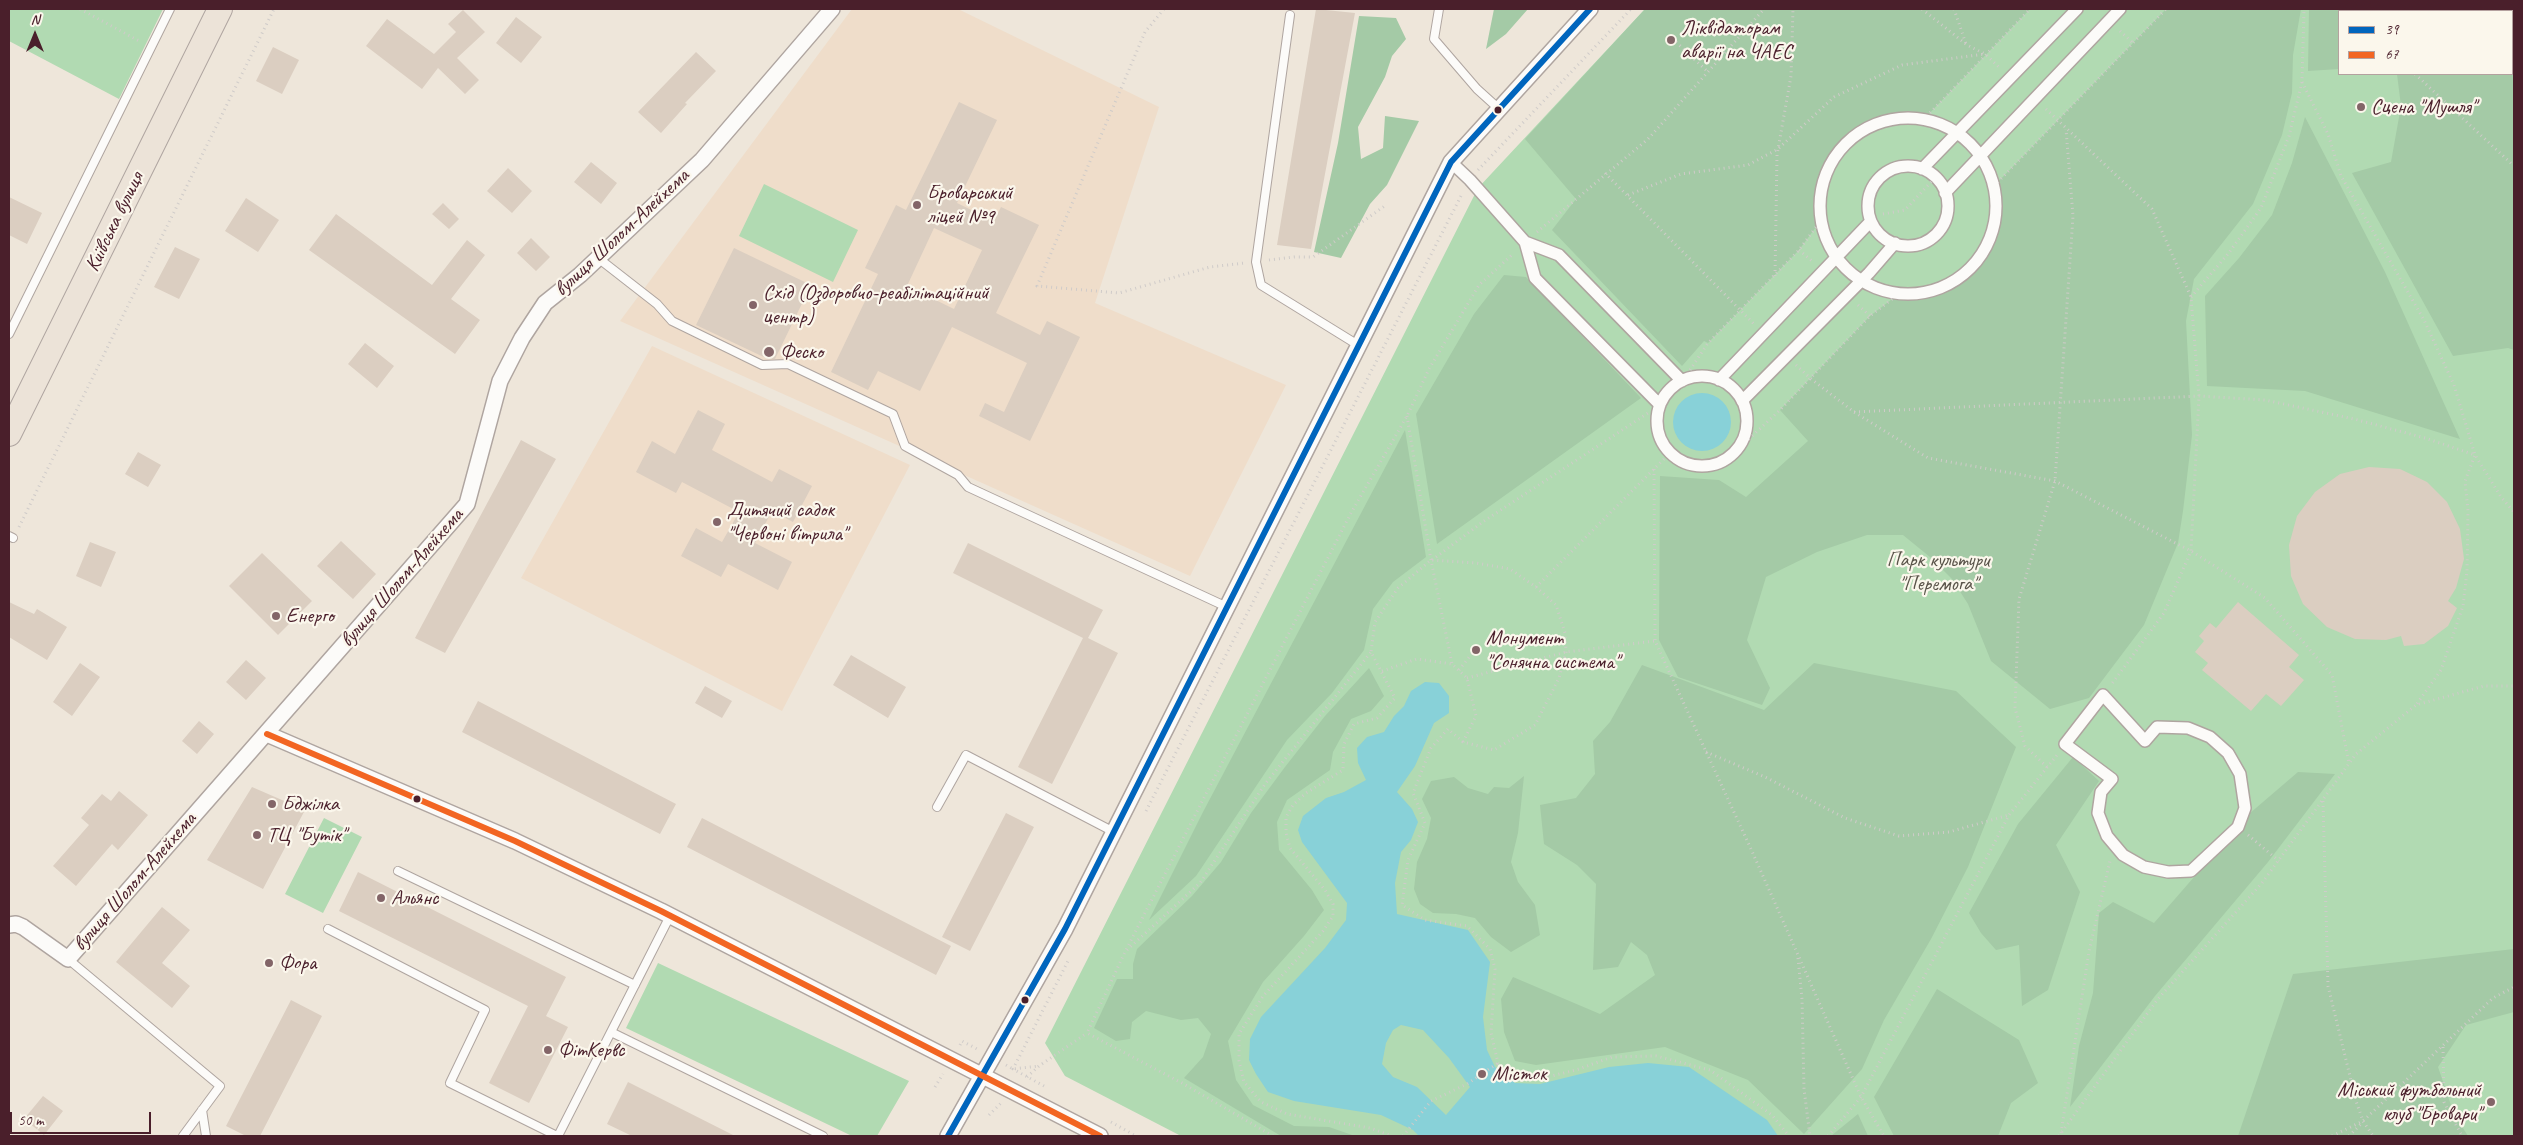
<!DOCTYPE html>
<meta charset="utf-8">
<style>
body{margin:0}
#map{position:relative;width:2523px;height:1145px;overflow:hidden;background:#eee6da;font-family:Caveat,sans-serif}
canvas{display:block}
.frame{position:absolute;inset:0;border:10px solid #4a1f2b;pointer-events:none}
.legend{position:absolute;left:2338px;top:10px;width:175px;height:65px;box-sizing:border-box;background:#fbf7ec;border:1px solid #b4a19f;margin:0;padding:6px 9px;list-style:none;font-size:15px;color:#4a1f2b}
.legend li{display:flex;align-items:center;gap:10px;height:25px}
.legend b{width:25px;border:1px solid #b4a19f}
.north{position:absolute;left:10px;top:10px;width:50px;height:50px;-webkit-text-stroke:4px #fbf7ec;paint-order:stroke;rotate:0deg;font-size:14px;font-weight:700;line-height:20px;text-align:center;color:#4a1f2b}
.north::after{content:'';display:block;margin:auto;width:18px;height:22px;background:#4a1f2b;clip-path:polygon(50% 0,100% 100%,50% 72%,0 100%)}
.scale{position:absolute;left:10px;top:1112px;width:141px;height:22px;box-sizing:border-box;border:2px solid #4a1f2b;border-top:0;padding-left:6px;font-size:15px;line-height:18px;white-space:nowrap;color:#4a1f2b;-webkit-text-stroke:4px #fbf7ec;paint-order:stroke}
</style>
<div id="map">
<canvas width="2523" height="1145"></canvas>
<div class="frame"></div>
<ul class="legend">
<li><b style="height:6px;background:#0065bd"></b>39</li>
<li><b style="height:6px;background:#f26522"></b>67</li>
</ul>
<div class="north">N</div>
<div class="scale">50 m</div>
</div>
<script>
const ctx = document.querySelector('canvas').getContext('2d');
ctx.lineJoin = 'round';
function paint(path, color) { ctx.fillStyle = color; ctx.fill(path, 'evenodd'); }
const poly = rows => new Path2D(rows.map(r => 'M' + r).join(''));
function stroke(path, color, width, dash) { ctx.strokeStyle = color; ctx.lineWidth = width; ctx.lineCap = dash ? 'butt' : 'round'; ctx.setLineDash(dash || []); ctx.stroke(path); }
function write(font, color, halo, rows, align = 'center') {
  ctx.font = font + ' Caveat,sans-serif'; ctx.lineWidth = 4.5; ctx.setLineDash([]); ctx.textBaseline = 'middle'; ctx.strokeStyle = halo; ctx.fillStyle = color; for (const [text, x, y, turn = 0] of rows) {
    ctx.save(); ctx.translate(x, y); ctx.rotate((+turn || 0) * Math.PI / 180); ctx.textAlign = isNaN(turn) ? turn : align; if (halo) ctx.strokeText(text, 0, 0); ctx.fillText(text, 0, 0); ctx.restore();
  }
}
const built = poly([
 [852,9,958,9,1159,107,1095,303,1286,385,1190,576,620,321],
 [652,346,910,465,782,711,521,578]
]);
const green = poly([
 [9,9,163,9,119,99,9,41],
 [1645,9,2514,9,2514,1136,1181,1136,1065,1076,1045,1043,1478,188],
 [2339,11,2512,11,2512,74,2339,74],
 [764,184,858,230,833,282,739,236],
 [324,818,362,837,323,913,285,894],
 [658,963,909,1081,877,1136,852,1136,626,1028]
]);
const forest = poly([
 [1494,9,1528,9,1506,34,1486,49],
 [1645,9,2030,9,1923,120,1907,118,1879,123,1854,137,1843,147,1828,171,1823,185,1822,219,1799,250,1708,343,1704,341,1682,366,1552,230,1576,199,1525,139],
 [2166,9,2301,9,2293,55,2292,93,2282,135,2253,204,2194,279,2186,321,2192,435,2183,511,2178,543,2144,625,2089,698,2050,709,1991,661,1968,604,1952,579,1930,557,1903,535,1867,535,1817,552,1766,577,1747,640,1770,688,1762,705,1678,677,1659,640,1660,476,1719,480,1746,497,1808,441,1780,410,1870,316,1900,293,1915,293,1945,286,1970,269,1988,244,1993,229,1996,214,1994,186],
 [2309,9,2514,9,2514,350,2508,348,2453,356,2352,173,2391,162,2401,106,2397,74,2512,74,2512,11,2339,11,2339,69,2308,71],
 [1359,16,1396,18,1406,39,1392,56,1385,77,1358,127,1361,159,1383,148,1385,116,1419,121,1387,185,1370,204,1341,258,1314,252,1338,143],
 [2305,117,2385,272,2460,439,2305,391,2207,386,2205,296,2239,258,2272,215,2292,163],
 [1504,275,1526,277,1641,398,1437,544,1416,414,1474,314],
 [1405,430,1426,557,1393,582,1373,609,1364,650,1332,693,1287,740,1196,876,1149,920,1203,812],
 [1814,663,1956,691,2016,747,1968,867,1931,939,1884,1020,1862,1069,1804,1134,1748,1080,1665,1047,1536,1065,1515,1061,1504,1032,1501,999,1513,977,1600,1014,1655,975,1647,955,1631,942,1618,967,1593,970,1596,884,1577,865,1544,844,1540,805,1576,798,1595,774,1593,741,1610,722,1642,665,1764,710],
 [1369,668,1384,696,1371,711,1351,719,1333,752,1330,770,1287,800,1277,822,1279,850,1312,890,1324,910,1304,936,1263,982,1228,1041,1236,1080,1253,1105,1294,1126,1329,1127,1355,1136,1281,1136,1184,1078,1203,1057,1211,1034,1198,1018,1181,1020,1146,1011,1132,1022,1130,1039,1116,1041,1094,1028,1117,979,1133,979,1133,964,1137,949,1192,896,1221,862,1251,813,1285,767,1325,716],
 [2073,757,2099,781,2056,845,2080,892,2048,990,2022,1006,2019,945,1996,950,1981,933,1969,913,2018,824],
 [2298,772,2335,774,2268,862,2155,996,2070,1107,2079,1046,2093,993,2099,913,2113,902,2154,923,2249,814],
 [1524,776,1518,833,1511,862,1518,882,1535,905,1540,935,1511,952,1491,937,1475,918,1456,914,1433,913,1420,904,1414,889,1417,862,1427,839,1431,818,1422,799,1431,781,1454,777,1468,788,1488,794,1494,787,1509,788],
 [2514,949,2514,1012,2466,1025,2438,1067,2454,1114,2468,1136,2238,1136,2293,974],
 [1937,989,2019,1040,2038,1083,2011,1103,1998,1136,1894,1136,1874,1097],
 [1858,1114,1868,1136,1831,1136]
]);
const water = poly([
 '1673 422a29 29 0 1 1 58 0a29 29 0 1 1-58 0Z',
 [1425,682,1439,683,1449,696,1449,713,1434,723,1415,766,1397,792,1412,809,1418,822,1411,840,1401,852,1395,883,1397,914,1468,930,1490,962,1483,1017,1487,1050,1495,1067,1515,1083,1540,1084,1609,1067,1648,1063,1689,1067,1767,1120,1778,1136,1419,1136,1413,1130,1381,1115,1294,1101,1268,1092,1256,1074,1249,1060,1250,1039,1261,1017,1325,948,1346,920,1347,903,1302,842,1298,830,1303,816,1326,798,1344,792,1366,780,1358,763,1357,748,1367,737,1384,732,1394,716,1404,706,1411,691],
 [1401,1025,1423,1030,1449,1058,1470,1087,1446,1115,1417,1087,1393,1077,1382,1064,1386,1043,1393,1030]
]);
const building = poly([
 [1316,9,1355,13,1311,249,1277,245],
 [463,10,485,32,457,58,479,80,465,94,438,68,422,89,366,46,387,19,434,54,456,32,448,24],
 [516,17,542,37,521,63,496,43],
 [273,47,299,60,282,94,256,81],
 [696,52,716,71,685,103,687,104,661,133,638,112],
 [959,102,997,120,957,203,994,221,1001,207,1039,225,996,313,1040,335,1047,321,1080,337,1030,441,979,416,985,403,1004,412,1027,363,952,327,920,391,878,371,868,390,831,372,878,274,865,268,896,205,906,210],
 [934,228,982,250,954,309,907,286],
 [591,162,617,183,601,204,574,182],
 [508,168,532,191,512,213,487,191],
 [9,197,42,213,27,244,9,235],
 [246,198,279,220,258,252,225,231],
 [443,203,459,219,449,229,432,214],
 [336,214,432,285,467,240,485,255,451,299,480,320,455,354,309,250],
 [531,238,550,257,536,271,517,253],
 [175,247,200,259,179,299,154,287],
 [734,248,811,285,775,359,768,359,696,325],
 [365,343,394,366,377,388,348,364],
 [698,410,725,424,712,450,772,482,779,469,812,486,793,522,772,511,755,543,792,562,778,590,728,564,721,577,681,556,696,528,722,542,739,512,682,482,676,493,636,472,652,441,675,454],
 [521,440,556,459,445,653,415,638],
 [138,452,161,465,148,487,125,474],
 [2369,467,2400,469,2427,482,2447,502,2460,529,2464,559,2456,588,2448,601,2457,608,2448,626,2424,644,2404,646,2401,636,2386,640,2355,639,2327,627,2303,604,2291,576,2289,545,2297,516,2315,492,2340,474],
 [341,541,376,574,353,599,317,566],
 [90,542,116,552,101,587,76,576],
 [968,543,1103,610,1088,638,1118,653,1052,784,1018,767,1083,638,953,573],
 [262,553,312,601,278,635,229,586],
 [9,602,34,614,37,609,67,627,47,660,9,637],
 [2238,602,2299,655,2289,667,2304,680,2281,706,2266,694,2251,711,2202,670,2208,663,2195,652,2204,641,2199,636,2210,623,2216,628],
 [851,655,906,687,888,718,833,685],
 [246,660,266,678,246,700,226,682],
 [80,663,100,677,72,716,53,702],
 [705,686,732,701,722,718,695,703],
 [478,701,676,804,660,834,462,732],
 [199,721,214,734,197,754,182,741],
 [252,787,305,810,263,889,207,860],
 [119,791,148,815,118,850,112,844,76,886,53,866,89,825,81,818,102,794,111,801],
 [1006,813,1034,827,970,951,942,937],
 [702,818,951,946,936,975,687,847],
 [358,872,566,977,546,1016,568,1027,529,1103,489,1083,528,1006,339,911],
 [162,907,190,930,162,963,190,986,172,1008,116,962],
 [291,1000,322,1016,260,1136,246,1136,226,1126],
 [628,1082,735,1136,632,1136,607,1124],
 [43,1096,63,1111,44,1135,24,1119]
]);
const path = poly([
 [80,9,141,42],
 [1164,9,1145,32,1037,286,1119,293,1210,267,1245,263],
 [1922,9,1967,45,1985,54,2000,68],
 [1954,9,1966,44],
 [2345,9,2348,11],
 [2120,31,2133,43],
 [1676,42,1708,72],
 [2415,74,2514,166],
 [2302,82,2328,134,2341,176,2424,320,2454,385,2475,455,2501,497,2514,512],
 [2046,109,2152,209,2191,297,2199,396,2191,551,2164,613,2111,685],
 [1923,120,2030,9],
 [1478,170,1631,9],
 [1605,173,1754,324],
 [1994,186,2166,9],
 [1628,195,1681,174,1748,165,1778,149,1834,97,1902,65,1985,54],
 [1883,214,1905,210,1932,181],
 [1537,232,1648,139,1764,9],
 [1799,250,1812,261],
 [1269,260,1294,257,1313,257,1386,205],
 [1775,276,1777,155,1791,76,1793,9],
 [2191,297,2228,254,2261,208,2289,136,2302,82,2304,9],
 [1858,305,1870,316],
 [1796,365,1810,378,1854,412,1928,458,2055,481,2191,551,2265,598,2332,675,2349,764],
 [1690,370,1708,343,1799,250,1822,219],
 [1854,412,2199,396,2265,400,2354,419,2425,438,2475,455,2465,481,2468,511,2467,571,2463,606,2441,670,2416,705],
 [1407,416,1431,560,1452,664],
 [1734,453,1780,410,1870,316,1900,293],
 [1654,469,1655,641,1751,849,1861,1097,1884,1136],
 [19,527,274,9],
 [1432,560,1484,521,1648,413],
 [1536,587,1670,453],
 [1459,670,1474,651],
 [1382,671,1417,659,1452,664,1467,678,1476,716,1463,742,1494,750,1535,725,1559,678,1566,652,1565,633,1556,605,1536,587,1510,569,1476,563,1431,560,1398,588,1375,622,1371,652,1395,698,1377,718,1354,724,1344,744,1343,770,1306,793,1293,805,1286,817,1286,833,1290,848,1325,890,1333,904,1333,916,1323,931,1263,996,1239,1034,1239,1061,1244,1082,1261,1102,1287,1114,1370,1128,1392,1136],
 [1467,678,1566,652,1655,641],
 [1463,742,1448,729,1431,748,1413,793,1425,823,1408,860,1402,905,1425,920,1467,926,1490,949,1495,969,1491,1033,1498,1063,1515,1075,1543,1078,1576,1070,1612,1057,1656,1056,1710,1070,1772,1115,1789,1136],
 [1706,752,1765,777,1845,818,1899,836,1949,832,2009,815],
 [2047,767,2025,746,2015,708,2019,599,2055,481,2073,216,2066,129],
 [2323,801,2328,986,2356,1101,2363,1121,2373,1136],
 [1146,811,1462,194],
 [2248,835,2279,861],
 [1127,950,1200,883,1265,784,1371,652],
 [1798,958,1802,999,1804,1089,1810,1136],
 [960,1045,962,1041,979,1050],
 [2443,1047,2444,1102,2462,1136],
 [1006,1065,1013,1069,1039,1066],
 [1027,1077,1039,1066,1087,1033],
 [1044,1086,1013,1069,1068,961],
 [935,1087,943,1074],
 [989,1115,1002,1102],
 [1111,1122,1136,1136],
 [2061,1133,2089,951,2110,861],
 [1273,1136,1182,1083,1087,1033,1125,952,1210,786,1351,513,1407,416,1429,369,1479,285,1514,253],
 [1403,1136,1431,1101,1467,1084,1498,1063],
 [1828,1136,1861,1097,2009,815,2057,755],
 [2059,1136,2157,1000,2262,883,2356,754,2416,705,2484,686,2514,686],
 [2332,1136,2363,1121,2493,998,2514,987],
 [2349,1136,2361,1124]
]);
const service = poly([
 [1439,9,1434,39,1477,89,1498,108],
 [1290,15,1256,262,1261,285,1358,345],
 [598,258,657,304,672,321,762,365,788,364,893,414,905,446,958,475,968,487,1227,607],
 [9,334,170,9],
 [9,536,13,538],
 [937,807,966,755,1114,832],
 [398,871,635,985],
 [328,929,485,1010,450,1083,557,1136],
 [68,959,220,1086,183,1136],
 [611,1032,823,1136],
 [202,1110,206,1136],
 [558,1136,670,916]
]);
const pedestrian = poly([
 '1820 206a88 88 0 1 1 176 0a88 88 0 1 1-176 0Z',
 [1451,162,1470,180,1525,242,1535,278,1660,405],
 '1868 206a40 40 0 1 1 80 0a40 40 0 1 1-80 0Z',
 [1922,169,2077,9],
 [1945,193,2120,9],
 [1525,242,1559,255,1682,381],
 '1657 421a45 45 0 1 1 90 0a45 45 0 1 1-90 0Z',
 [1719,380,1871,221],
 [1742,401,1869,273,1895,243],
 [2103,695,2145,741,2157,727,2188,728,2210,737,2228,753,2240,774,2245,808,2238,827,2191,871,2168,872,2144,867,2123,855,2107,836,2098,813,2101,792,2112,779,2065,744,2103,695]
]);
const minor = poly([
 [267,734,515,841,661,911,1100,1136],
 [9,925,16,924,23,927,68,959,467,504,500,381,522,338,545,303,580,275,702,160,832,9],
 [948,1136,1065,929,1451,162,1590,9]
]);
const primary = poly([
 [9,434,220,9]
]);
const bus1 = poly([
 [948,1136,1065,929,1451,162,1590,9]
]);
const bus2 = poly([
 [267,734,515,841,661,911,1100,1136]
]);
const markers = [
 [1671,40,5,"#836568"],
 [2361,107,5,"#836568"],
 [1498,110,4.5,"#4a1f2b"],
 [917,205,5,"#836568"],
 [753,305,5,"#836568"],
 [769,352,6,"#836568"],
 [717,522,5,"#836568"],
 [276,616,5,"#836568"],
 [1476,650,5,"#836568"],
 [417,799,4.5,"#4a1f2b"],
 [272,804,5,"#836568"],
 [257,835,5,"#836568"],
 [381,898,5,"#836568"],
 [269,963,5,"#836568"],
 [1025,1000,4.5,"#4a1f2b"],
 [548,1050,5,"#836568"],
 [1482,1074,5,"#836568"],
 [2491,1102,5,"#836568"]
];
const poiNames = [
 ["Ліквідаторам",1681,28],
 ["аварії на ЧАЕС",1681,52],
 ["Сцена \"Мушля\"",2371,107],
 ["Броварський",927,193],
 ["ліцей №9",927,217],
 ["Схід (Оздоровчо-реабілітаційний",763,293],
 ["центр)",763,317],
 ["Феско",780,352],
 ["Дитячий садок",727,510],
 ["\"Червоні вітрила\"",727,534],
 ["Енерго",286,616],
 ["Монумент",1486,638],
 ["\"Сонячна система\"",1486,662],
 ["Бджілка",282,804],
 ["ТЦ \"Бутік\"",267,835],
 ["Альянс",391,898],
 ["Фора",279,963],
 ["ФітКервс",558,1050],
 ["Місток",1492,1074],
 ["Міський футбольний",2481,1090,"right"],
 ["клуб \"Бровари\"",2481,1114,"right"]
];
const streetNames = [
 ["Київська вулиця",115,222,-64],
 ["вулиця Шолом-Алейхема",622,233,-43],
 ["вулиця Шолом-Алейхема",402,578,-49],
 ["вулиця Шолом-Алейхема",135,882,-49]
];
const parkNames = [
 ["Парк культури",1938,560],
 ["\"Перемога\"",1938,584]
];
paint(built, '#efddca');
paint(green, '#b1dab2');
paint(forest, '#a4caa6');
paint(water, '#88d1d8');
paint(building, '#dbcec1');
stroke(service, '#afa5a0', 10);
stroke(pedestrian, '#afa5a0', 14);
stroke(minor, '#afa5a0', 18);
stroke(primary, '#afa5a0', 26);
stroke(path, '#cfcbc9', 3, [1, 4]);
stroke(service, '#fcfbf9', 8);
stroke(pedestrian, '#fcfbf9', 11);
stroke(minor, '#fcfbf9', 15);
stroke(primary, '#ece3d8', 24);
stroke(bus1, '#0065bd', 6);
stroke(bus2, '#f26522', 6);
for (const [x, y, r, color] of markers) { const dot = new Path2D(); dot.arc(x, y, r, 0, 2 * Math.PI); ctx.fillStyle = color; ctx.fill(dot); stroke(dot, '#fbf7ec', 2); }
write('21px', '#4a1f2b', '#fbf7ec', poiNames, 'left');
write('21px', '#4a1f2b', '#fbf7ec', streetNames);
write('21px', '#5a544a', '#fbf7ec', parkNames);
</script>
